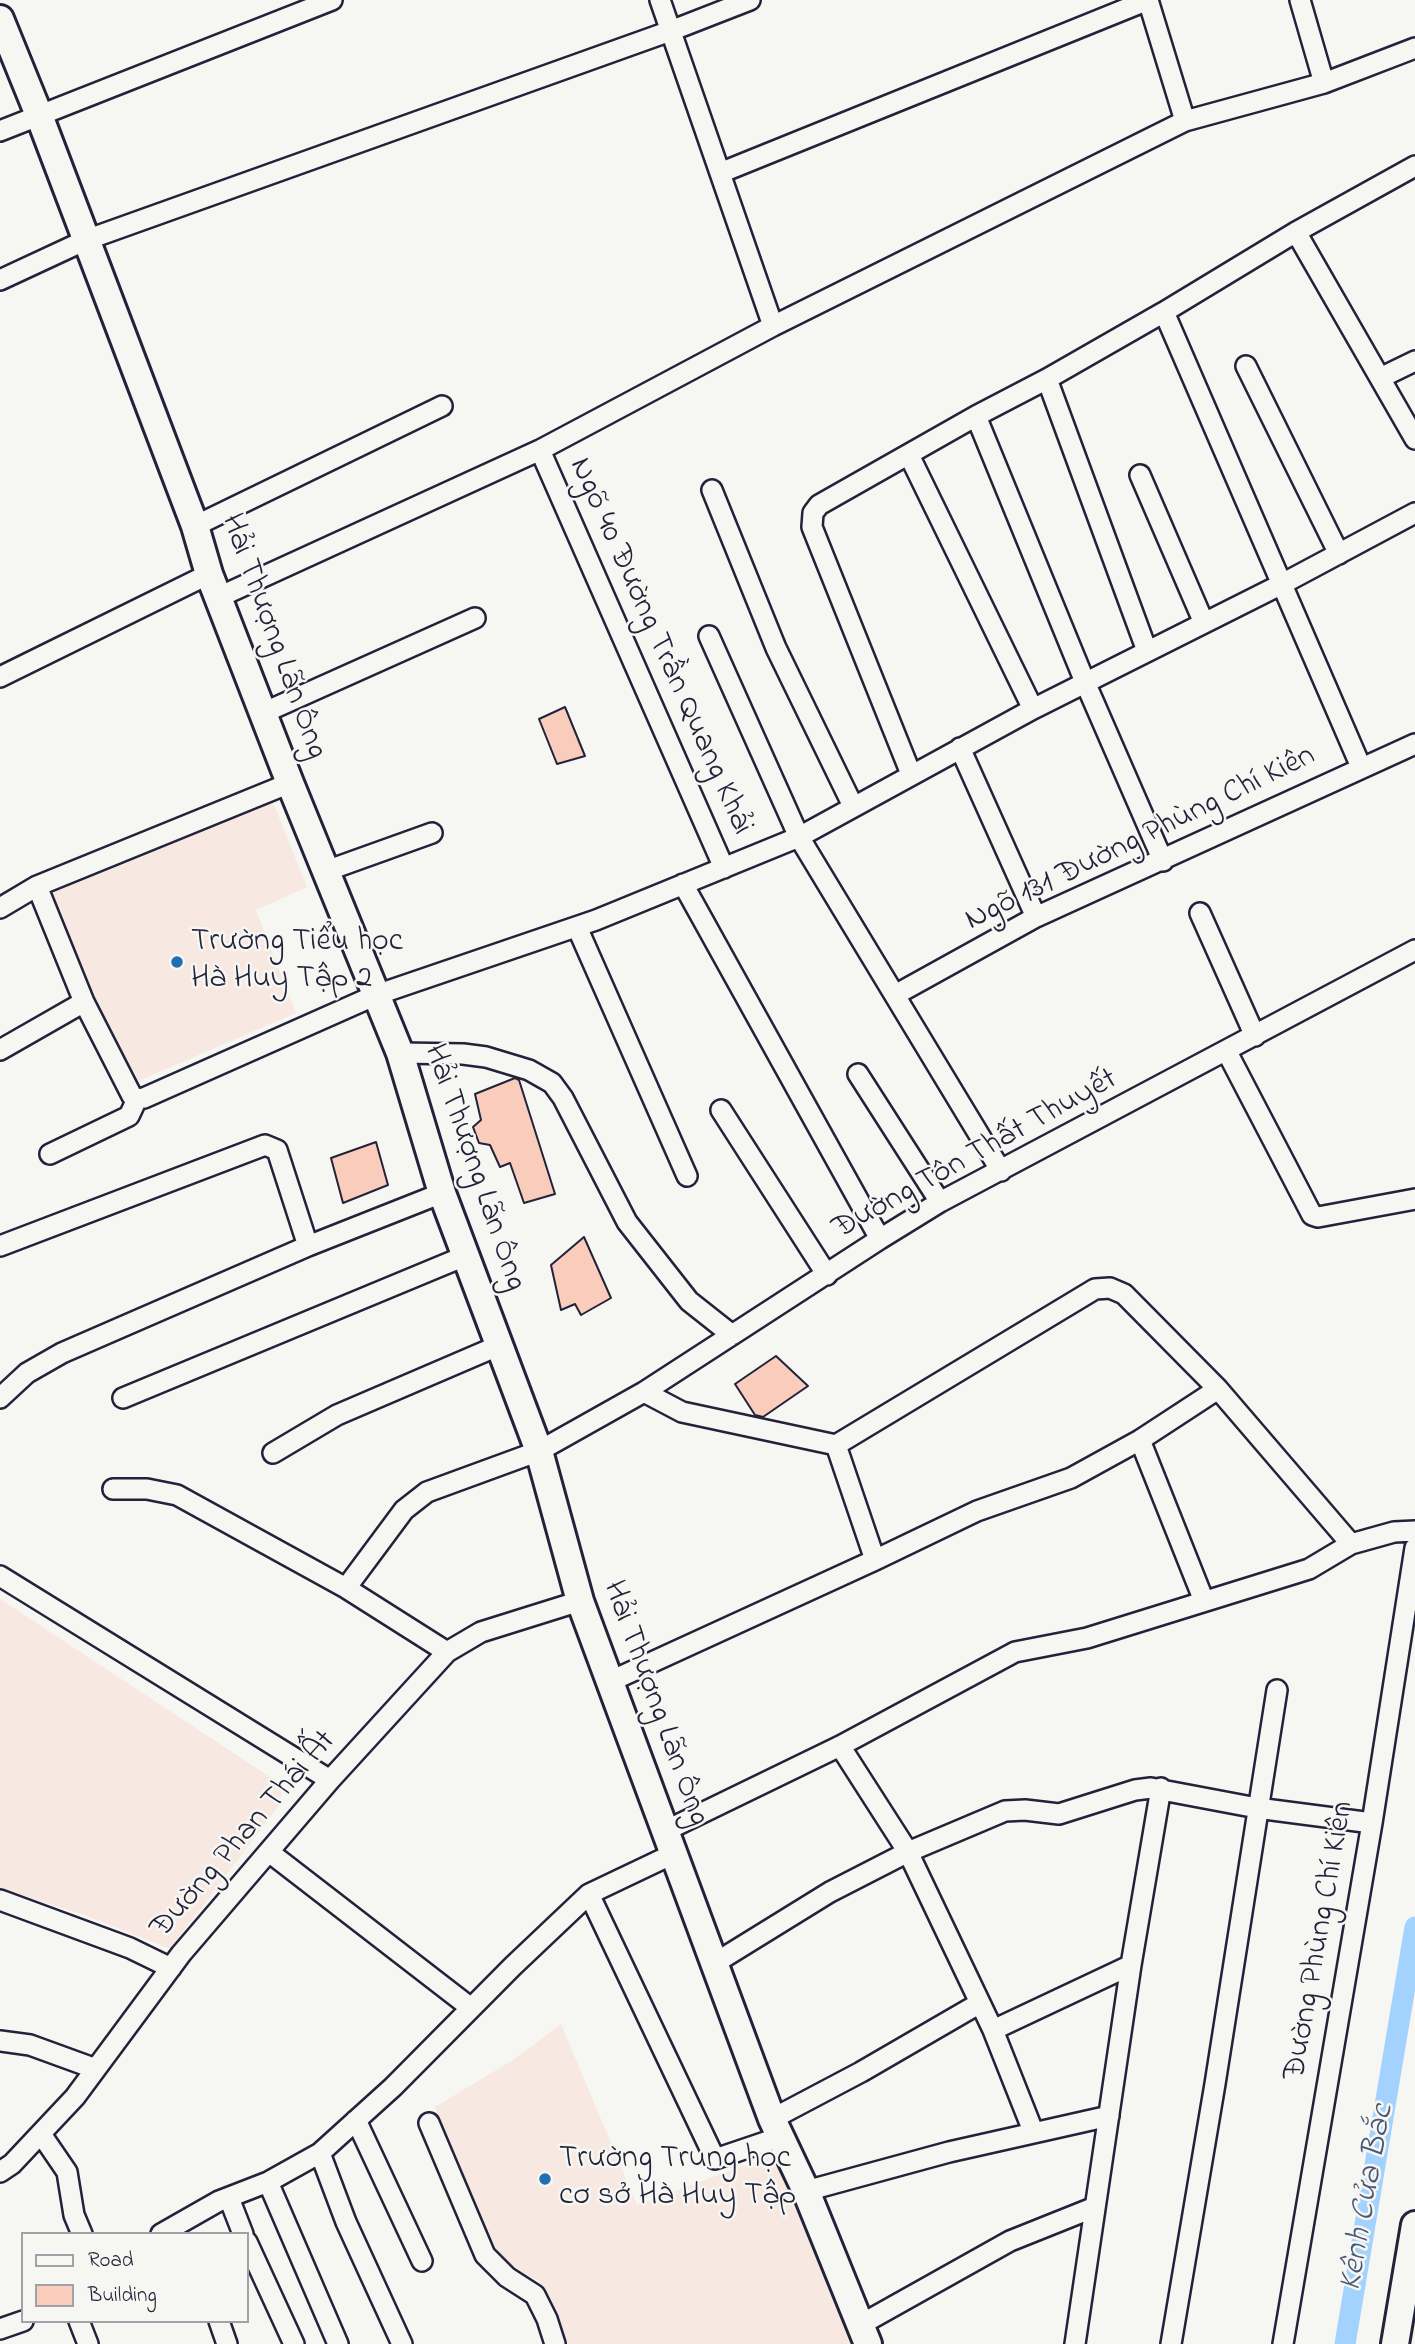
<!DOCTYPE html>
<meta charset="utf-8">
<style>
body{margin:0}
#map{position:relative;width:1415px;height:2344px;overflow:hidden;background:#f6f6f2;font-family:"Indie Flower",sans-serif}
canvas{display:block}
.legend{position:absolute;left:21px;top:2232px;width:228px;height:91px;box-sizing:border-box;background:#f6f6f2;border:2px solid #a1a1a9;margin:0;padding:9px 12px;list-style:none;font-size:21px;color:#22223b}
.legend li{display:flex;align-items:center;gap:14px;height:35px}
.legend b{width:35px;border:2px solid #a1a1a9}
</style>
<div id="map">
<canvas width="1415" height="2344"></canvas>
<ul class="legend">
<li><b style="height:9px;background:#f6f6f2"></b>Road</li>
<li><b style="height:19px;background:#f9ccbc"></b>Building</li>
</ul>
</div>
<script>
const ctx = document.querySelector('canvas').getContext('2d');
ctx.lineJoin = 'round';
function paint(path, color) { ctx.fillStyle = color; ctx.fill(path, 'evenodd'); }
const poly = rows => new Path2D(rows.map(r => 'M' + r).join(''));
function stroke(path, color, width, dash) { ctx.strokeStyle = color; ctx.lineWidth = width; ctx.lineCap = dash ? 'butt' : 'round'; ctx.setLineDash(dash || []); ctx.stroke(path); }
function write(font, color, halo, rows, align = 'center') {
  ctx.font = font + ' "Indie Flower",sans-serif'; ctx.lineWidth = 5; ctx.setLineDash([]); ctx.textBaseline = 'middle'; ctx.strokeStyle = halo; ctx.fillStyle = color; for (const [text, x, y, turn = 0] of rows) {
    ctx.save(); ctx.translate(x, y); ctx.rotate((+turn || 0) * Math.PI / 180); ctx.textAlign = isNaN(turn) ? turn : align; if (halo) ctx.strokeText(text, 0, 0); ctx.fillText(text, 0, 0); ctx.restore();
  }
}
const built = poly([
 [271,797,307,887,256,910,296,1013,136,1082,113,1039,47,895],
 [0,1599,282,1785,280,1804,170,1949,87,1916,0,1888],
 [561,2024,637,2205,778,2153,855,2344,561,2344,539,2280,512,2270,495,2254,435,2107,513,2060]
]);
const canal = poly([
 [1345,2344,1415,1927]
]);
const building = poly([
 [565,707,585,756,557,764,539,719,565,707],
 [515,1078,519,1080,555,1194,524,1203,510,1163,500,1167,490,1145,479,1143,473,1127,481,1120,475,1094,515,1078],
 [376,1142,388,1185,343,1203,331,1158,376,1142],
 [584,1237,611,1298,581,1315,575,1304,561,1310,551,1265,584,1237],
 [776,1356,808,1386,763,1417,755,1415,735,1384,776,1356]
]);
const street = poly([
 [660,0,773,326],
 [1148,0,1185,121],
 [1300,0,1324,83],
 [0,131,332,0],
 [720,173,1148,0],
 [1296,232,1415,439],
 [0,280,86,240,673,30,750,0],
 [1164,312,1361,767],
 [1246,366,1339,554],
 [1380,378,1415,361],
 [1047,379,1147,651],
 [976,416,1085,682,1163,861],
 [540,450,724,868],
 [909,455,1033,709],
 [1140,475,1204,623],
 [712,490,776,648,853,806],
 [195,526,442,406],
 [219,597,540,450,773,326,1185,121,1324,83,1415,48],
 [709,636,799,837,1001,1171],
 [0,677,209,574],
 [263,713,475,618],
 [960,748,1036,917],
 [911,774,812,527,813,513,819,505,976,416,1047,379,1164,312,1296,232,1415,166],
 [326,871,432,833],
 [683,884,880,1239],
 [37,886,84,1002,132,1096,137,1099,144,1098,376,995,596,920,799,837,1033,709,1282,584,1415,513],
 [0,908,37,886,290,783],
 [1200,913,1255,1036],
 [577,927,687,1176],
 [895,995,1036,917,1415,744],
 [0,1050,84,1002],
 [1227,1052,1312,1215,1318,1217,1415,1199],
 [400,1053,463,1054,486,1057,529,1070,552,1083,563,1098,627,1222,689,1301,732,1335],
 [858,1074,940,1202],
 [721,1110,827,1275],
 [50,1154,129,1116,137,1099],
 [0,1246,265,1145,277,1150,308,1246],
 [644,1392,682,1412,836,1445,1095,1289,1110,1288,1124,1294,1218,1389,1351,1544],
 [0,1398,27,1373,62,1353,308,1246,442,1193],
 [123,1398,465,1256],
 [1140,1440,1204,1601],
 [836,1445,875,1560],
 [273,1453,337,1415,500,1345],
 [113,1489,147,1489,177,1495,346,1588,447,1652],
 [0,1576,330,1780],
 [346,1588,404,1510,427,1492,539,1451,644,1392,880,1239,940,1202,1415,950],
 [611,1681,875,1560,977,1511,1071,1478,1140,1440,1218,1389],
 [840,1746,908,1852,993,2030,1033,2131],
 [665,1831,840,1746,1015,1652,1087,1638,1309,1569,1351,1544,1394,1532,1415,1531],
 [269,1852,471,2008],
 [589,1894,715,2159,780,2137],
 [0,1900,130,1948,171,1968],
 [715,1963,830,1892,908,1852,1005,1811,1025,1810,1059,1814,1135,1790,1151,1788,1257,1808,1372,1823],
 [993,2030,1131,1965],
 [0,2041,30,2045,96,2069],
 [772,2119,861,2072,980,2003],
 [356,2120,422,2261],
 [429,2123,485,2255,507,2277,535,2295,547,2319,555,2344],
 [41,2134,67,2172,74,2215,82,2234],
 [320,2153,346,2222,402,2344],
 [0,2172,12,2164,75,2097,181,1954,330,1780,447,1652,481,1632,580,1601],
 [268,2182,338,2344],
 [806,2191,949,2152,1109,2116],
 [229,2198,243,2234],
 [161,2234,219,2201,268,2182,320,2153,393,2087,513,1966,589,1894,673,1854],
 [247,2242,294,2344],
 [79,2321,88,2344],
 [219,2321,227,2344],
 [860,2325,1010,2241,1095,2207],
 [0,2329,23,2321],
 [1075,2344,1131,1965,1161,1788],
 [1171,2344,1215,2084,1277,1690],
 [1283,2344,1372,1823,1415,1548]
]);
const secondary = poly([
 [0,19,39,115,195,526,209,574,290,783,400,1053,442,1193,539,1451,580,1601,772,2119,806,2191,868,2344],
 [1395,2344,1415,2225]
]);
const markers = [
 [177,962,7,"#1f6fb2"],
 [545,2179,7,"#1f6fb2"]
];
const streetNames = [
 ["Hải Thượng Lãn Ông",272,637,70],
 ["Ngõ 40 Đường Trần Quang Khải",659,647,66],
 ["Ngõ 131 Đường Phùng Chí Kiên",1141,840,-26],
 ["Đường Tôn Thất Thuyết",976,1156,-29],
 ["Hải Thượng Lãn Ông",473,1168,71],
 ["Hải Thượng Lãn Ông",654,1704,70],
 ["Đường Phan Thái Ất",245,1836,-49],
 ["Đường Phùng Chí Kiên",1321,1941,-80]
];
const poiNames = [
 ["Trường Tiểu học",191,944],
 ["Hà Huy Tập 2",191,981],
 ["Trường Trung học",559,2161],
 ["cơ sở Hà Huy Tập",559,2198]
];
const waterNames = [
 ["Kênh Cửa Bắc",1369,2198,-80]
];
paint(built, '#f7e9e2');
stroke(canal, '#a3d2ff', 21);
paint(building, '#f9ccbc');
stroke(building, '#22223b', 2);
stroke(street, '#22223b', 24);
stroke(secondary, '#22223b', 32);
stroke(street, '#f6f6f2', 19);
stroke(secondary, '#f6f6f2', 26);
for (const [x, y, r, color] of markers) { const dot = new Path2D(); dot.arc(x, y, r, 0, 2 * Math.PI); ctx.fillStyle = color; ctx.fill(dot); stroke(dot, '#f6f6f2', 2.5); }
write('32px', '#22223b', '#f6f6f2', streetNames);
write('32px', '#22223b', '#f6f6f2', poiNames, 'left');
write('italic 33px', '#495776', '#f6f6f2', waterNames);
</script>
